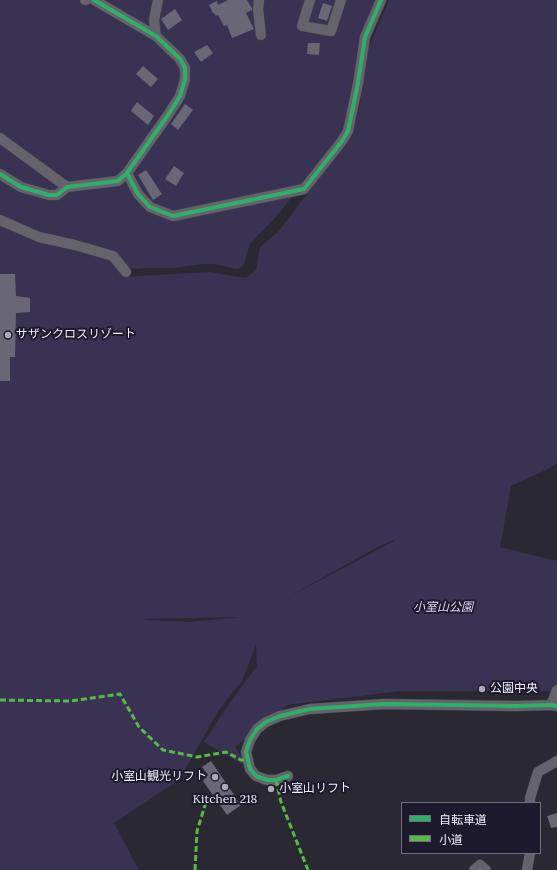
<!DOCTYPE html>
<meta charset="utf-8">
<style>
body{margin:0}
#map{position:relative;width:557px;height:870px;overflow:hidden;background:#2a2832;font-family:Lora,"Noto Sans JP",serif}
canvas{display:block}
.legend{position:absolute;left:401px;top:802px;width:140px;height:52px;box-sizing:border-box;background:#1e1a2d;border:1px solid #726f80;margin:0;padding:5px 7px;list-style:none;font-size:12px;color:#f0eefc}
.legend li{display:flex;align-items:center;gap:8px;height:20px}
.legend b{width:20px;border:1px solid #726f80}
</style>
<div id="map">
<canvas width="557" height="870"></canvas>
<ul class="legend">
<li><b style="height:5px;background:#2db169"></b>自転車道</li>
<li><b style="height:5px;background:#58b947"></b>小道</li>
</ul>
</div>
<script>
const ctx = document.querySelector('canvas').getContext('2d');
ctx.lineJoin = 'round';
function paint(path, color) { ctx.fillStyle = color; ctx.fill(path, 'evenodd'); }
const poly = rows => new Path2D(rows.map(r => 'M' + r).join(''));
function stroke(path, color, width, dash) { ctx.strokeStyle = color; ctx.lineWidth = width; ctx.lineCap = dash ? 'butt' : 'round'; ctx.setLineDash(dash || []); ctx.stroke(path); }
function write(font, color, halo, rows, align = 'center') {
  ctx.font = font + ' Lora,"Noto Sans JP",serif'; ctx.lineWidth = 4; ctx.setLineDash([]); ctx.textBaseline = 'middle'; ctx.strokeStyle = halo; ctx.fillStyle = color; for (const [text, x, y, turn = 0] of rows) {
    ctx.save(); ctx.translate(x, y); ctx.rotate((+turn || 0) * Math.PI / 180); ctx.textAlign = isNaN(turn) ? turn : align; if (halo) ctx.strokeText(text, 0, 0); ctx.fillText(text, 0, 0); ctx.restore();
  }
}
const green = poly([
 [0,0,376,0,360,37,344,129,338,141,274,219,250,244,246,256,245,262,241,268,235,269,214,264,204,264,172,268,147,268,135,269,127,267,121,261,121,277,209,272,246,278,256,270,260,247,278,232,347,142,358,114,369,46,389,0,557,0,557,463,548,469,511,486,500,547,557,561,557,691,401,691,287,705,235,747,250,769,204,742,224,711,257,666,256,645,242,681,219,710,179,780,114,823,139,870,0,870],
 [396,539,394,541,283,600,374,549],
 [239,617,190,622,145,620,145,619]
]);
const building = poly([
 [228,0,247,0,252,8,252,10,246,13,254,29,232,38,227,25,224,26,218,15,216,16,214,13,213,13,209,5,217,1,218,5],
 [323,3,332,6,327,21,318,18],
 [175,9,182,20,168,30,161,19],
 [308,43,320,43,319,55,307,54],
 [207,45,213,53,201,62,194,52],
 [143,66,158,79,151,87,136,74],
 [137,102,154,116,148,125,131,111],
 [185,104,193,110,178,130,171,124],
 [174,166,184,173,176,186,165,179],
 [146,170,162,194,153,200,138,175],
 [0,274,15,274,16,296,30,298,30,312,16,313,15,357,10,357,10,381,0,381],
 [211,761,241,805,227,815,203,781,208,775,202,767],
 [557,813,557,827,551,828,547,816]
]);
const minor = poly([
 [85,0,86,0],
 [259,0,258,10,261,35],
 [310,0,302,26,331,31,341,0],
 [156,36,154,20,158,0],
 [0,138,67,187],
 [127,173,138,194,150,207,173,216,304,189,342,141,348,131,358,83,365,37,381,0],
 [0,174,21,187,49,195,57,195,67,187,118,181,127,173,168,115,180,96,185,79,185,68,180,59,156,36,94,0],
 [0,220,39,237,75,245,113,256,126,272],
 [551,705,557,690],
 [288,776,276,780,267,780,256,776,250,769,246,752,250,740,257,729,266,722,280,716,310,709,384,704,516,706,551,705,557,706],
 [530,803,530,798,538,772,557,761],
 [474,870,480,865,486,870],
 [527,870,530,853]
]);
const quiet = poly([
 [0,700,71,701,120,694,139,727,163,750,197,757,226,752,241,760,248,760],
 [276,780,281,802,308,870],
 [195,870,197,831,207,799]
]);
const cycleway = poly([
 [127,173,138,194,150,207,173,216,304,189,342,141,348,131,358,83,365,37,381,0],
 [0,174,21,187,49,195,57,195,67,187,118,181,127,173,168,115,180,96,185,79,185,68,180,59,156,36,94,0],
 [288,776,276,780,267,780,256,776,250,769,246,752,250,740,257,729,266,722,280,716,310,709,384,704,516,706,551,705,557,706]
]);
const markers = [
 [8,335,4,"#aba9b5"],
 [482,689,4,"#aba9b5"],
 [215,777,4,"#aba9b5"],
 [225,787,4,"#aba9b5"],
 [271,789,4,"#aba9b5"]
];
const poiNames = [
 ["サザンクロスリゾート",16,335],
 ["公園中央",490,689],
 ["小室山観光リフト",207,777,"right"],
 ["小室山リフト",279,789],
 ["Kitchen 218",225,800,"center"]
];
const parkNames = [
 ["小室山公園",443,608]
];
paint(green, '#393253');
paint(building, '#696676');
stroke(minor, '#47464f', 11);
stroke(minor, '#64626b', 10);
stroke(quiet, '#58b947', 3, [6, 3]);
stroke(cycleway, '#2db169', 4);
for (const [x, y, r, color] of markers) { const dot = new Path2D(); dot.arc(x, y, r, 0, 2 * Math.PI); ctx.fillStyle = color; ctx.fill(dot); stroke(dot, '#1e1a2d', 1.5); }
write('12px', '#f0eefc', '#1e1a2d', poiNames, 'left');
write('italic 12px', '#dfd9fb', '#1e1a2d', parkNames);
</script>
